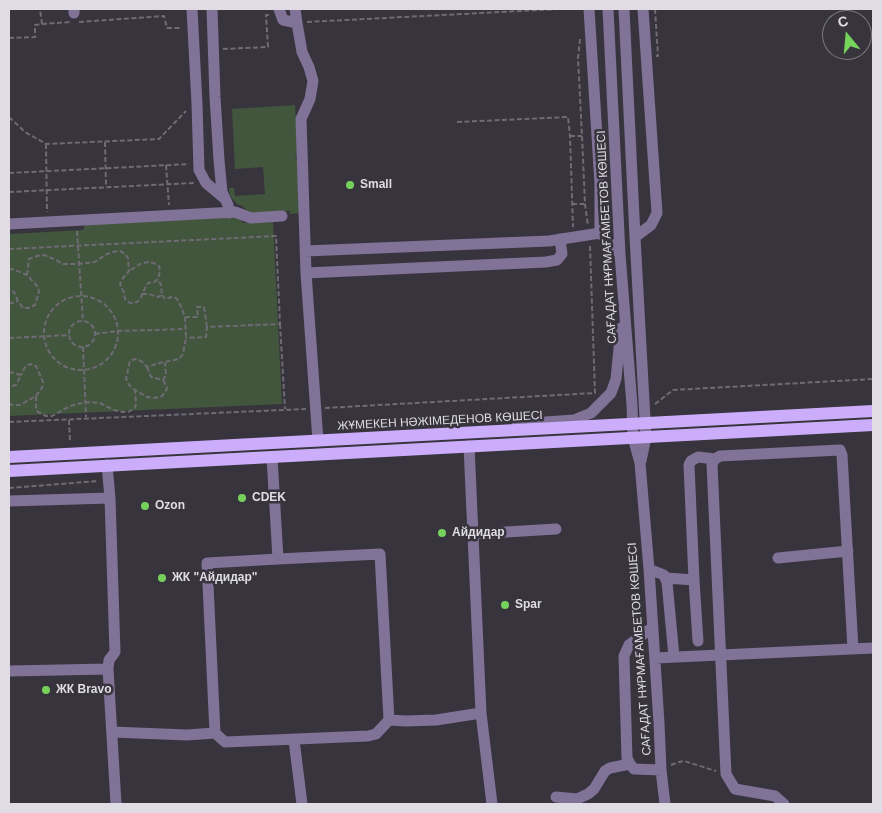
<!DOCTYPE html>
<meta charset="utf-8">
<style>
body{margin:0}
#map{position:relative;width:882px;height:813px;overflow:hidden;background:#37343d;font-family:Arial,sans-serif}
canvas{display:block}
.frame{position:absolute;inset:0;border:10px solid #dfdde3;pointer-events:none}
.north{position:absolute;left:822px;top:10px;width:50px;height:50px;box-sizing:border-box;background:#37343d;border:1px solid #7a787f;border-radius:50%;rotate:343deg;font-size:14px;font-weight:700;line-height:20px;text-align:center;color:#dfdde3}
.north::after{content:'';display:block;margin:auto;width:18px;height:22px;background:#75d25b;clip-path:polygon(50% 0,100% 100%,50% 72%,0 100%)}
</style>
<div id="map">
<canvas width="882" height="813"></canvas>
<div class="frame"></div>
<div class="north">С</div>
</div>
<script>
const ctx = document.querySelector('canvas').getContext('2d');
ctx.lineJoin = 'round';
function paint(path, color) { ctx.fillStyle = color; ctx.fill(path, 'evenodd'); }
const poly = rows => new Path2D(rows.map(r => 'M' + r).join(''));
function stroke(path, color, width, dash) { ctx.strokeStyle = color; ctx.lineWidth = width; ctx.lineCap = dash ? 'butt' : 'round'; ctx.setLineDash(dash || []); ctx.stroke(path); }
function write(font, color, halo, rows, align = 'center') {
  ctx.font = font + ' Arial,sans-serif'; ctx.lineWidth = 5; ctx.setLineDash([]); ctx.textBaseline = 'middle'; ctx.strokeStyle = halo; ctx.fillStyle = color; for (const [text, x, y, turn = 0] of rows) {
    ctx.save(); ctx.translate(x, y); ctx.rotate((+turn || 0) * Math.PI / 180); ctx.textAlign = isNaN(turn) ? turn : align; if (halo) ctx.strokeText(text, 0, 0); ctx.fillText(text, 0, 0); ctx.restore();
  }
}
const green = poly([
 [295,105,298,154,295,158,300,162,303,213,290,214,290,211,251,214,241,205,238,205,230,196,229,188,234,188,235,196,265,194,263,167,235,169,232,109],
 [236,215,243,223,273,222,282,404,9,416,9,234,83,230,86,222]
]);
const path = poly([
 [655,9,658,56,656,56],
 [79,22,164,16,167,28,182,28],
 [307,22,559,9],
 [42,24,70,22],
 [9,38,35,37,35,25,42,24,40,9],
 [580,39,578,58,582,136,585,204,588,226],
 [223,49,268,47,266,15,269,15],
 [9,117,25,132,46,144,159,139,186,111],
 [457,122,568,117,570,136,573,227],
 [570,136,582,136],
 [105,142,106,187],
 [46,144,47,212],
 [166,165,169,205],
 [9,173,189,164],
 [9,192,194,183],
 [572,204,585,204],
 [77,231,83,321],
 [9,249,276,236,280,324,207,327,206,337,186,338],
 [9,270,13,269,27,275,38,287,39,292,35,305,28,308,23,308,18,301,14,292,9,290],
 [27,275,29,259,37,256,44,255,54,259,63,264,79,264,95,262,105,255,112,252,120,251,125,254,128,258,129,271,123,278,120,284,124,293,125,299,130,303,137,302,141,298,142,294,148,283,154,282,158,279,160,271,159,266,154,263,147,262,140,264,129,271],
 [142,294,149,294,158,297,162,295,161,285,158,279],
 [162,295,165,299,172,297,176,298,179,302,185,317,186,338,183,354,179,359,159,363,147,367,141,361,135,359,130,361,126,379,129,385,135,390,147,397,154,398,162,396,166,391,167,387,163,380],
 '44 333a37 37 0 1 1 74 0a37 37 0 1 1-74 0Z',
 [9,304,18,301],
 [185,317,198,317,197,307,204,307,207,327],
 '69 334a13 13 0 1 1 26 0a13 13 0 1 1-26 0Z',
 [280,324,285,409],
 [95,334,118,331,185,329],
 [9,338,69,335],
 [83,347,86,417],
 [147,367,151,377,163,380,166,375,165,363],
 [9,372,21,375,16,385,9,387],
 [36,396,36,409,38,412,46,416,52,416,70,406,86,402,100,403,114,410,122,412,128,412,135,408,136,403,135,391],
 [9,403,12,405,20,405,36,396,42,388,43,382,36,366,30,364,25,367,21,375],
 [655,404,673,390,873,379],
 [325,408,595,393,590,246],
 [69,420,70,442],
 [9,422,306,409],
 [9,488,98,481],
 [671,765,679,762,684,761,716,771]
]);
const minor = poly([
 [74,9,74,13],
 [192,9,197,104,199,170,206,183,224,198],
 [212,9,215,97,219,160,222,192,228,205,229,213],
 [279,9,283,20,297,23],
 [295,9,297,23,302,52,309,67,313,81,310,99,301,119,306,273,318,441],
 [589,9,600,184,600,233,620,254],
 [608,9,620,254,632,405,633,437,640,463,649,569,659,723,661,770,665,804],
 [624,9,635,237,646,437,641,461],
 [9,224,235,212,251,218,282,216],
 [635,237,651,225,657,213,643,9],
 [305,251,549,241,600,233],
 [306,273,546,262,557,260,562,254,560,239],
 [516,427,531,423,574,420,591,413,611,393,616,379,621,328],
 [469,446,481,713,492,804],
 [272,457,278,559,207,563,215,733,225,742,368,736,376,734,389,720,380,554,278,559],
 [9,501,110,498],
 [473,534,556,529],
 [778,558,848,551],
 [649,569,664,575,667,582,674,657],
 [666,578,694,580,689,465,691,461,698,457,715,459],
 [694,580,698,641],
 [653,627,629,645,624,656,627,758,630,764,634,769,661,770],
 [655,658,873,648],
 [108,669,116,804],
 [9,671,108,669,109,660,115,652,110,498,107,465],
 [389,720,406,721,436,720,481,713],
 [112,732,187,735,215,733],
 [294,740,302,804],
 [556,797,577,799,588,794,594,789,605,771,610,768,630,764],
 [784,804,775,796,735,789,726,774,712,464,715,459,720,456,840,450,842,455,853,649]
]);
const major = poly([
 [9,457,873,411],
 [9,471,873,425]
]);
const markers = [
 [350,185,5,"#75d25b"],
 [242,498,5,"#75d25b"],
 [145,506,5,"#75d25b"],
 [442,533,5,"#75d25b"],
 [162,578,5,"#75d25b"],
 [505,605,5,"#75d25b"],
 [46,690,5,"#75d25b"]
];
const poiNames = [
 ["Small",360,185],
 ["CDEK",252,498],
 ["Ozon",155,506],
 ["Айдидар",452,533],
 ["ЖК \"Айдидар\"",172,578],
 ["Spar",515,605],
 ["ЖК Bravo",56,690]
];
const streetNames = [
 ["САҒАДАТ НҰРМАҒАМБЕТОВ КӨШЕСІ",607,237,-93],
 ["ЖҰМЕКЕН НӘЖІМЕДЕНОВ КӨШЕСІ",440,421,-3],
 ["САҒАДАТ НҰРМАҒАМБЕТОВ КӨШЕСІ",640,649,-94]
];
paint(green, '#42563d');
stroke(path, '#6e6b73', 2, [5, 2.5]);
stroke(minor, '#817298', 11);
stroke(major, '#ccadfb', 12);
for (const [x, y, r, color] of markers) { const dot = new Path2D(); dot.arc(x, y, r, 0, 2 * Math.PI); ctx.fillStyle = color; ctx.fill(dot); stroke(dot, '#37343d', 2); }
write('bold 12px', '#dfdde3', '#37343d', poiNames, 'left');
write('12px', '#dfdde3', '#37343d', streetNames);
</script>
